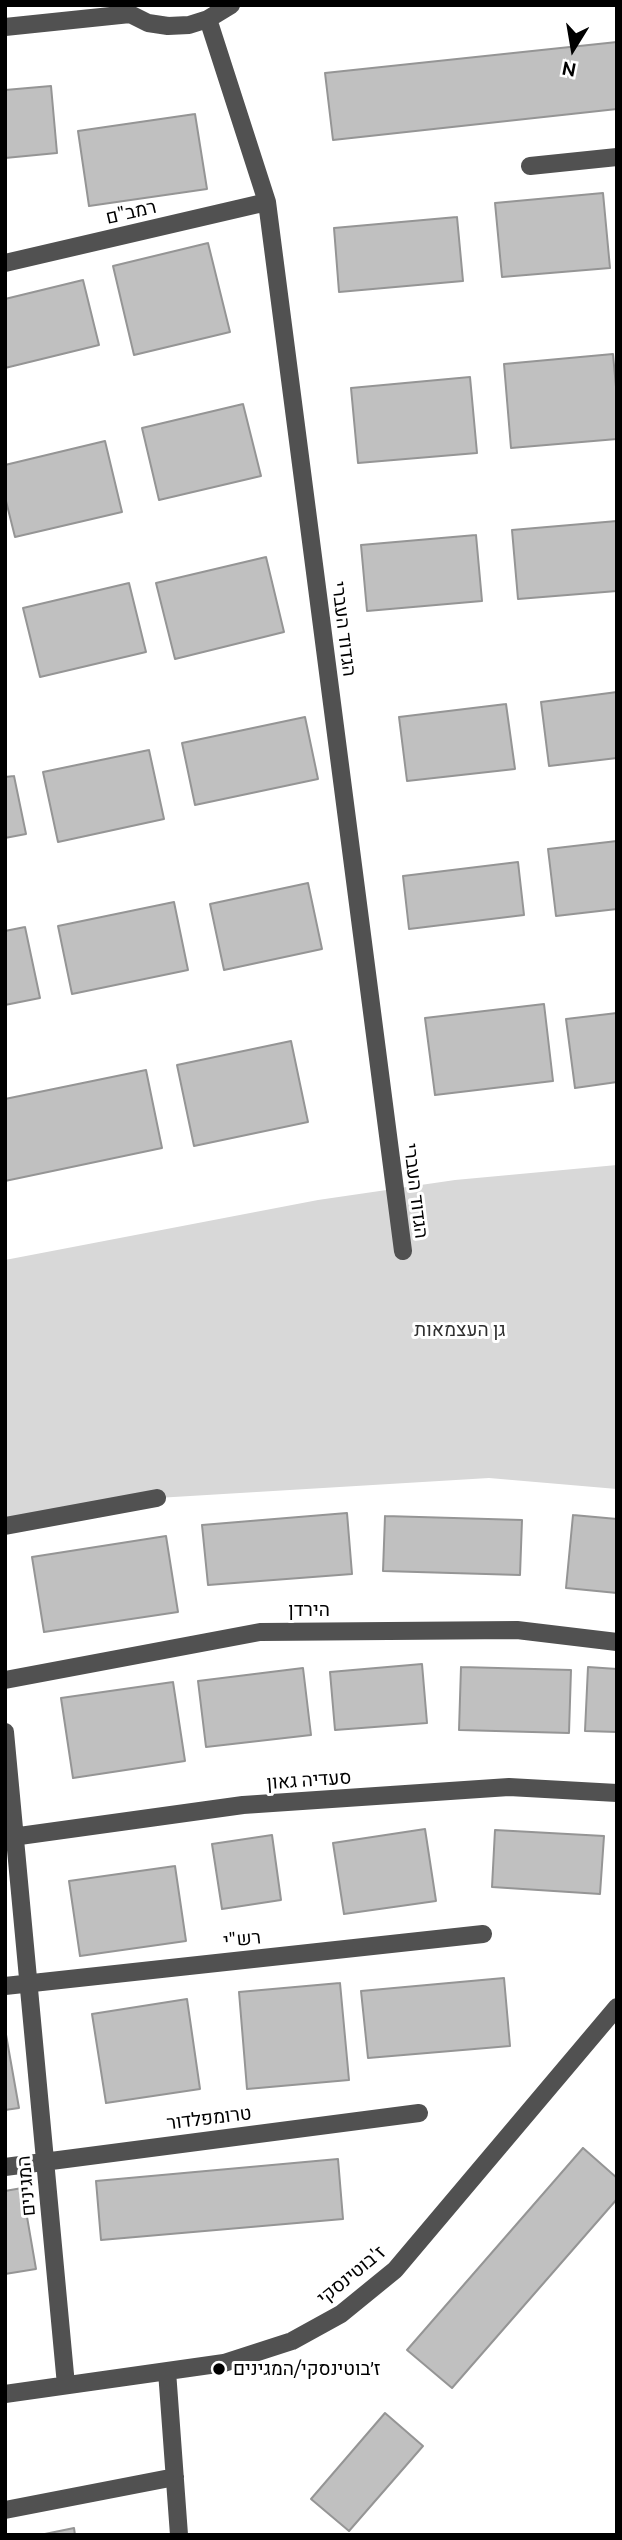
<!DOCTYPE html>
<meta charset="utf-8">
<style>
body{margin:0}
#map{position:relative;width:622px;height:2540px;overflow:hidden;background:#fff;font-family:Ubuntu,sans-serif}
canvas{display:block}
.frame{position:absolute;inset:0;border:7px solid #000;pointer-events:none}
.north{position:absolute;left:538px;top:14px;width:70px;height:70px;-webkit-text-stroke:5px #fff;paint-order:stroke;rotate:191deg;font-size:19px;font-weight:700;line-height:28px;text-align:center;color:#000}
.north::after{content:'';display:block;margin:auto;width:24px;height:32px;background:#000;clip-path:polygon(50% 0,100% 100%,50% 72%,0 100%)}
</style>
<div id="map">
<canvas width="622" height="2540"></canvas>
<div class="frame"></div>
<div class="north">N</div>
</div>
<script>
const ctx = document.querySelector('canvas').getContext('2d');
ctx.lineJoin = 'round';
function paint(path, color) { ctx.fillStyle = color; ctx.fill(path, 'evenodd'); }
const poly = rows => new Path2D(rows.map(r => 'M' + r).join(''));
function stroke(path, color, width, dash) { ctx.strokeStyle = color; ctx.lineWidth = width; ctx.lineCap = dash ? 'butt' : 'round'; ctx.setLineDash(dash || []); ctx.stroke(path); }
function write(font, color, halo, rows, align = 'center') {
  ctx.font = font + ' Ubuntu,Heebo,sans-serif'; ctx.lineWidth = 6; ctx.setLineDash([]); ctx.textBaseline = 'middle'; ctx.strokeStyle = halo; ctx.fillStyle = color; for (const [text, x, y, turn = 0] of rows) {
    ctx.save(); ctx.translate(x, y); ctx.rotate((+turn || 0) * Math.PI / 180); ctx.textAlign = isNaN(turn) ? turn : align; if (halo) ctx.strokeText(text, 0, 0); ctx.fillText(text, 0, 0); ctx.restore();
  }
}
const green = poly([
 [617,1165,617,1489,489,1478,157,1498,5,1526,5,1260,318,1200,455,1180]
]);
const building = poly([
 [617,42,617,109,333,140,325,73,617,42],
 [51,86,57,153,5,158,5,90,51,86],
 [195,114,207,189,89,206,78,131,195,114],
 [603,193,610,268,502,277,495,203,603,193],
 [457,217,463,281,339,292,334,228,457,217],
 [208,243,230,332,134,355,113,266,208,243],
 [83,280,99,345,5,368,5,299,83,280],
 [613,354,617,398,617,439,511,448,504,364,613,354],
 [470,377,477,453,358,463,351,388,470,377],
 [243,404,261,476,159,500,142,428,243,404],
 [105,441,122,512,15,537,5,497,5,465,105,441],
 [617,521,617,591,518,599,512,530,617,521],
 [476,535,482,601,367,611,361,545,476,535],
 [266,557,284,632,175,659,156,583,266,557],
 [129,583,146,652,40,677,23,608,129,583],
 [617,692,617,758,549,766,541,702,617,692],
 [506,704,515,769,407,781,399,717,506,704],
 [305,717,318,779,195,805,182,743,305,717],
 [149,750,164,819,58,842,43,772,149,750],
 [14,776,26,834,5,838,5,777,14,776],
 [617,841,617,909,556,916,548,849,617,841],
 [518,862,524,915,409,929,403,876,518,862],
 [308,883,322,949,224,970,210,904,308,883],
 [174,902,188,970,72,994,58,926,174,902],
 [25,927,40,998,5,1005,5,931,25,927],
 [544,1004,553,1081,435,1095,425,1018,544,1004],
 [617,1013,617,1082,575,1088,566,1019,617,1013],
 [291,1041,308,1122,194,1146,177,1065,291,1041],
 [146,1070,162,1148,5,1181,5,1099,146,1070],
 [347,1513,352,1574,208,1585,202,1525,347,1513],
 [573,1515,617,1519,617,1593,566,1588,573,1515],
 [385,1516,522,1520,520,1575,383,1571,385,1516],
 [166,1536,178,1612,44,1632,32,1557,166,1536],
 [422,1664,427,1723,335,1730,330,1672,422,1664],
 [461,1667,571,1670,569,1733,459,1730,461,1667],
 [588,1667,617,1669,617,1732,585,1731,588,1667],
 [303,1668,311,1735,206,1747,198,1681,303,1668],
 [173,1682,185,1761,73,1778,61,1698,173,1682],
 [425,1829,436,1901,344,1914,333,1843,425,1829],
 [495,1830,604,1836,600,1894,492,1887,495,1830],
 [272,1835,281,1900,222,1909,212,1844,272,1835],
 [175,1866,186,1941,80,1956,69,1881,175,1866],
 [504,1978,510,2046,368,2058,361,1991,504,1978],
 [340,1983,349,2080,247,2089,239,1992,340,1983],
 [187,1999,200,2089,106,2103,92,2014,187,1999],
 [5,2029,19,2108,5,2110,5,2029],
 [583,2148,617,2178,617,2199,452,2388,407,2350,583,2148],
 [338,2159,343,2219,101,2240,96,2181,338,2159],
 [22,2188,36,2269,5,2274,5,2191,22,2188],
 [385,2413,423,2446,349,2531,311,2499,385,2413],
 [74,2528,75,2535,40,2535,74,2528]
]);
const minor = poly([
 [121,8,130,14,148,23,168,26,189,25,208,19,231,5],
 [208,19,267,202,403,1251],
 [5,27,130,14],
 [530,166,617,157],
 [5,263,267,202],
 [5,1526,157,1498],
 [5,1680,260,1632,517,1630,617,1642],
 [5,1732,66,2385],
 [5,1838,243,1805,509,1787,617,1793],
 [5,1986,483,1934],
 [5,2167,419,2113],
 [167,2371,179,2535],
 [5,2394,224,2363,292,2341,341,2314,395,2270,617,2007],
 [5,2510,175,2477]
]);
const markers = [
 [219,2369,7,"#000"]
];
const streetNames = [
 ["רמב\"ם",131,212,-13],
 ["הגדוד העברי",344,629,83],
 ["הגדוד העברי",416,1191,83],
 ["הירדן",309,1610],
 ["סעדיה גאון",309,1780,-4],
 ["רש\"י",242,1939,-6],
 ["טרומפלדור",209,2118,-7],
 ["המגינים",26,2186,-95],
 ["ז'בוטינסקי",351,2275,-39]
];
const parkNames = [
 ["גן העצמאות",460,1330]
];
const poiNames = [
 ["ז׳בוטינסקי/המגינים",233,2369]
];
paint(green, '#d8d8d8');
paint(building, '#c0c0c0');
stroke(building, '#959595', 2);
stroke(minor, '#515151', 18);
for (const [x, y, r, color] of markers) { const dot = new Path2D(); dot.arc(x, y, r, 0, 2 * Math.PI); ctx.fillStyle = color; ctx.fill(dot); stroke(dot, '#fff', 2.5); }
write('19px', '#000', '#fff', streetNames);
write('19px', '#2f2f2f', '#fff', parkNames);
write('19px', '#000', '#fff', poiNames, 'left');
</script>
